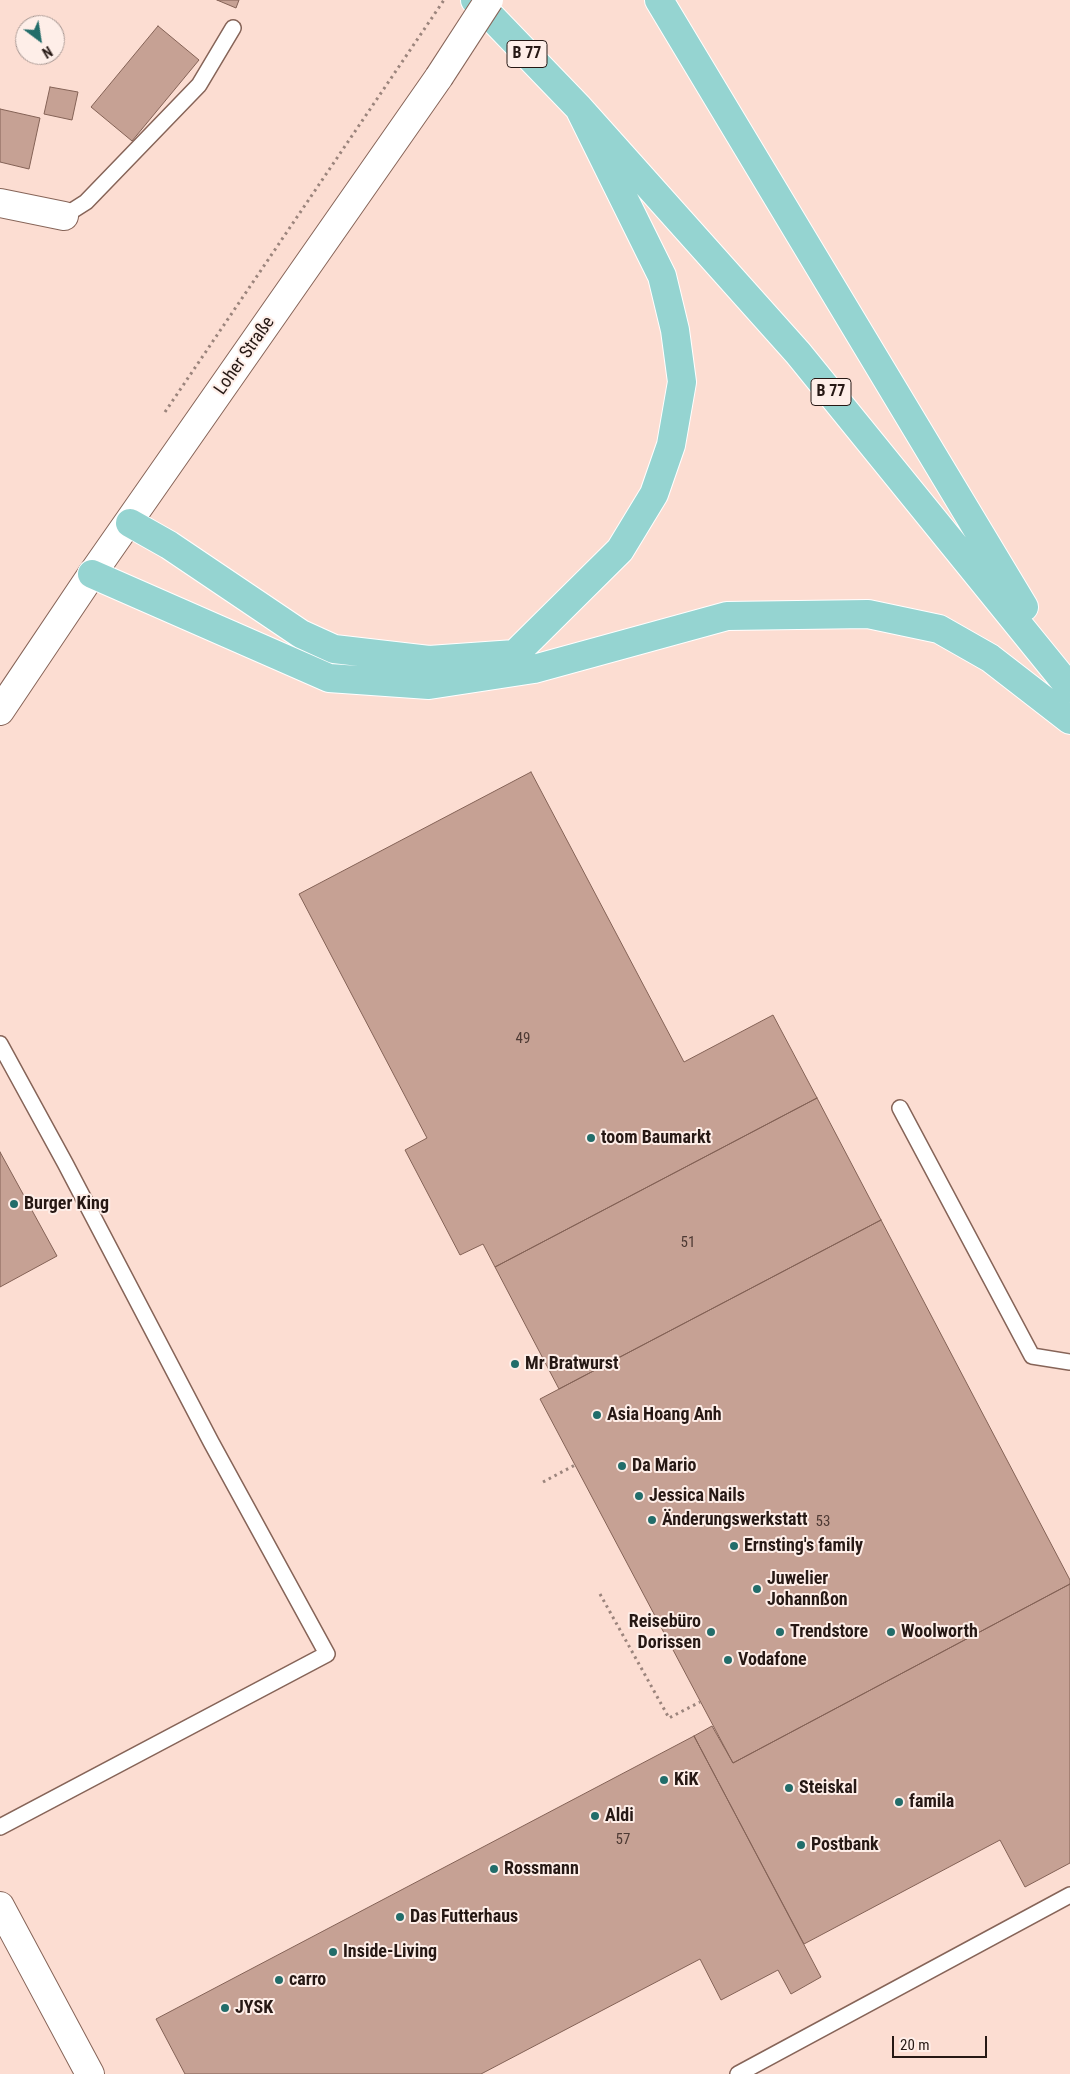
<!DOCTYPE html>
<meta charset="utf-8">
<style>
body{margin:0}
#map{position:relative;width:1070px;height:2074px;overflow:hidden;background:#fcddd2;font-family:"Roboto Condensed",sans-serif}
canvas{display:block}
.north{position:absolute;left:15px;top:15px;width:50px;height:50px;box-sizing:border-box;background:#feeee8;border:1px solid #a89893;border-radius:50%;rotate:149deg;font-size:14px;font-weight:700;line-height:20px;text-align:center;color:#261814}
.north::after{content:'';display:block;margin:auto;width:18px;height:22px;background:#226d6a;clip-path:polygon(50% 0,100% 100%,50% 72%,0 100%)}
.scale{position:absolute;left:892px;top:2036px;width:95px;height:22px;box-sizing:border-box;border:2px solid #261814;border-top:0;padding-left:6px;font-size:15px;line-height:18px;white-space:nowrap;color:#261814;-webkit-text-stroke:4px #feeee8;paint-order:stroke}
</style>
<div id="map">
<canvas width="1070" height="2074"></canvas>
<div class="north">N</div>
<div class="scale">20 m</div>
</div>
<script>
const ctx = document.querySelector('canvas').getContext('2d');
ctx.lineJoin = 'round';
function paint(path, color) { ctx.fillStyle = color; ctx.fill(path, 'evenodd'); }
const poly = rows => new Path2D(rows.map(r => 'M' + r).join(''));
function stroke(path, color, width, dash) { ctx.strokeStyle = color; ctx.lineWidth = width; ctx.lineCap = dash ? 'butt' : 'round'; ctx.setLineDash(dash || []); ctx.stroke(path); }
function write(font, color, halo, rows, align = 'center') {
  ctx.font = font + ' "Roboto Condensed",sans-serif'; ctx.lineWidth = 4; ctx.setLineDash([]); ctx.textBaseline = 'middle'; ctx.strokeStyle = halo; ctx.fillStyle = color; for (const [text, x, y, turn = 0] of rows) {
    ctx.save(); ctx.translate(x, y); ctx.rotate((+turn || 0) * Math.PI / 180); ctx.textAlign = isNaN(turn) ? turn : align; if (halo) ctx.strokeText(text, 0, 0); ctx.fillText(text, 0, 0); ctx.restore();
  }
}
const building = poly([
 [217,0,239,0,236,8,217,0],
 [158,26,199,60,132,141,91,107,158,26],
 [50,87,78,92,72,120,44,114,50,87],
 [0,109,40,118,29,169,0,162,0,109],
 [531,772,684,1062,773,1015,817,1098,495,1267,483,1244,460,1255,405,1150,427,1138,299,894,531,772],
 [817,1098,881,1220,559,1389,495,1267,817,1098],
 [0,1152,57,1256,0,1287,0,1152],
 [881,1220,1070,1580,1070,1584,733,1763,540,1399,881,1220],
 [1070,1584,1070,1863,1025,1887,1000,1840,804,1944,694,1736,712,1726,733,1763,1070,1584],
 [694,1736,821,1977,791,1994,778,1970,721,2000,700,1959,481,2074,185,2074,156,2019,694,1736]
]);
const path = poly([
 [165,412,444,0],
 [543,1482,575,1465],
 [600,1594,669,1718,700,1702]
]);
const service = poly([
 [64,216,86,202,199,85,233,28],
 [0,1044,65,1163,211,1442,327,1654,0,1827],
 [900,1108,1032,1356,1070,1362],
 [738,2074,1070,1895]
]);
const minor = poly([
 [0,203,64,216]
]);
const tertiary = poly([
 [0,711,92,574],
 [0,1906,90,2074]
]);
const secondary = poly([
 [92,574,439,77]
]);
const primary = poly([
 [475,0,579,108,798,353,1070,688],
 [659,0,1024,607],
 [130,523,169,545,301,634,334,649,429,660,515,654,620,550,654,494,671,445,682,382,675,330,662,276,579,108],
 [92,574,329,678,429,685,534,669,727,616,868,614,939,629,990,658,1070,720]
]);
const secondaryBridge = poly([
 [439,77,489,0]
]);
const markers = [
 [591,1138,5,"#226d6a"],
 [14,1204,5,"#226d6a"],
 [515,1364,5,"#226d6a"],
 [597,1415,5,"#226d6a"],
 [622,1466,5,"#226d6a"],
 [639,1496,5,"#226d6a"],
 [652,1520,5,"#226d6a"],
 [734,1546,5,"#226d6a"],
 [757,1589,5,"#226d6a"],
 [711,1632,5,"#226d6a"],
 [780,1632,5,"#226d6a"],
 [891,1632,5,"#226d6a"],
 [728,1660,5,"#226d6a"],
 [664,1780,5,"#226d6a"],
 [789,1788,5,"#226d6a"],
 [899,1802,5,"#226d6a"],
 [595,1816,5,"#226d6a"],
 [801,1845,5,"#226d6a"],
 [494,1869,5,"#226d6a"],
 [400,1917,5,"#226d6a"],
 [333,1952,5,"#226d6a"],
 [279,1980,5,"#226d6a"],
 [225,2008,5,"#226d6a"]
];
const numberNames = [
 ["49",523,1039],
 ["51",688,1243],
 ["53",823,1522],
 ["57",623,1840]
];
const shields = [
 [527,54,40],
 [831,392,40]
];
const shieldNames = [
 ["B 77",527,54],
 ["B 77",831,392]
];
const streetNames = [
 ["Loher Straße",245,356,-55]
];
const poiNames = [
 ["toom Baumarkt",601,1138],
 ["Burger King",24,1204],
 ["Mr Bratwurst",525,1364],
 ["Asia Hoang Anh",607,1415],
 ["Da Mario",632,1466],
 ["Jessica Nails",649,1496],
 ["Änderungswerkstatt",662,1520],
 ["Ernsting's family",744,1546],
 ["Juwelier",767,1579],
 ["Johannßon",767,1600],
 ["Reisebüro",701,1622,"right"],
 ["Dorissen",701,1643,"right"],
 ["Trendstore",790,1632],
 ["Woolworth",901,1632],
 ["Vodafone",738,1660],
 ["KiK",674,1780],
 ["Steiskal",799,1788],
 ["famila",909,1802],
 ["Aldi",605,1816],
 ["Postbank",811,1845],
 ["Rossmann",504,1869],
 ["Das Futterhaus",410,1917],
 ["Inside-Living",343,1952],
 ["carro",289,1980],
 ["JYSK",235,2008]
];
paint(building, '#c6a194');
stroke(building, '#846256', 1);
stroke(service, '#866458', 18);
stroke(minor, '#866458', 30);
stroke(tertiary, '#866458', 30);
stroke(secondary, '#866458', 30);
stroke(primary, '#fff', 30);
stroke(path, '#9b847c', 3, [2.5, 4]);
stroke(service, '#fff', 15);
stroke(minor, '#fff', 28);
stroke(tertiary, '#fff', 28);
stroke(secondary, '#fff', 28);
stroke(primary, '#95d4d1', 28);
stroke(secondaryBridge, '#866458', 30, []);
stroke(secondaryBridge, '#fff', 28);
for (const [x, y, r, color] of markers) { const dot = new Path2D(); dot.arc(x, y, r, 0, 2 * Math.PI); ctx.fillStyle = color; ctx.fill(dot); stroke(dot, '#feeee8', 2); }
write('15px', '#4e3a34', null, numberNames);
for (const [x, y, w] of shields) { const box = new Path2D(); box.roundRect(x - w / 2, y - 13.5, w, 27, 4); ctx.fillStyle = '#feeee8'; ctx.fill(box); stroke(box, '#261814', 1); }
write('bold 16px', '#261814', null, shieldNames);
write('18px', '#261814', '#feeee8', streetNames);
write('bold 18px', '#261814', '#feeee8', poiNames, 'left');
</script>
